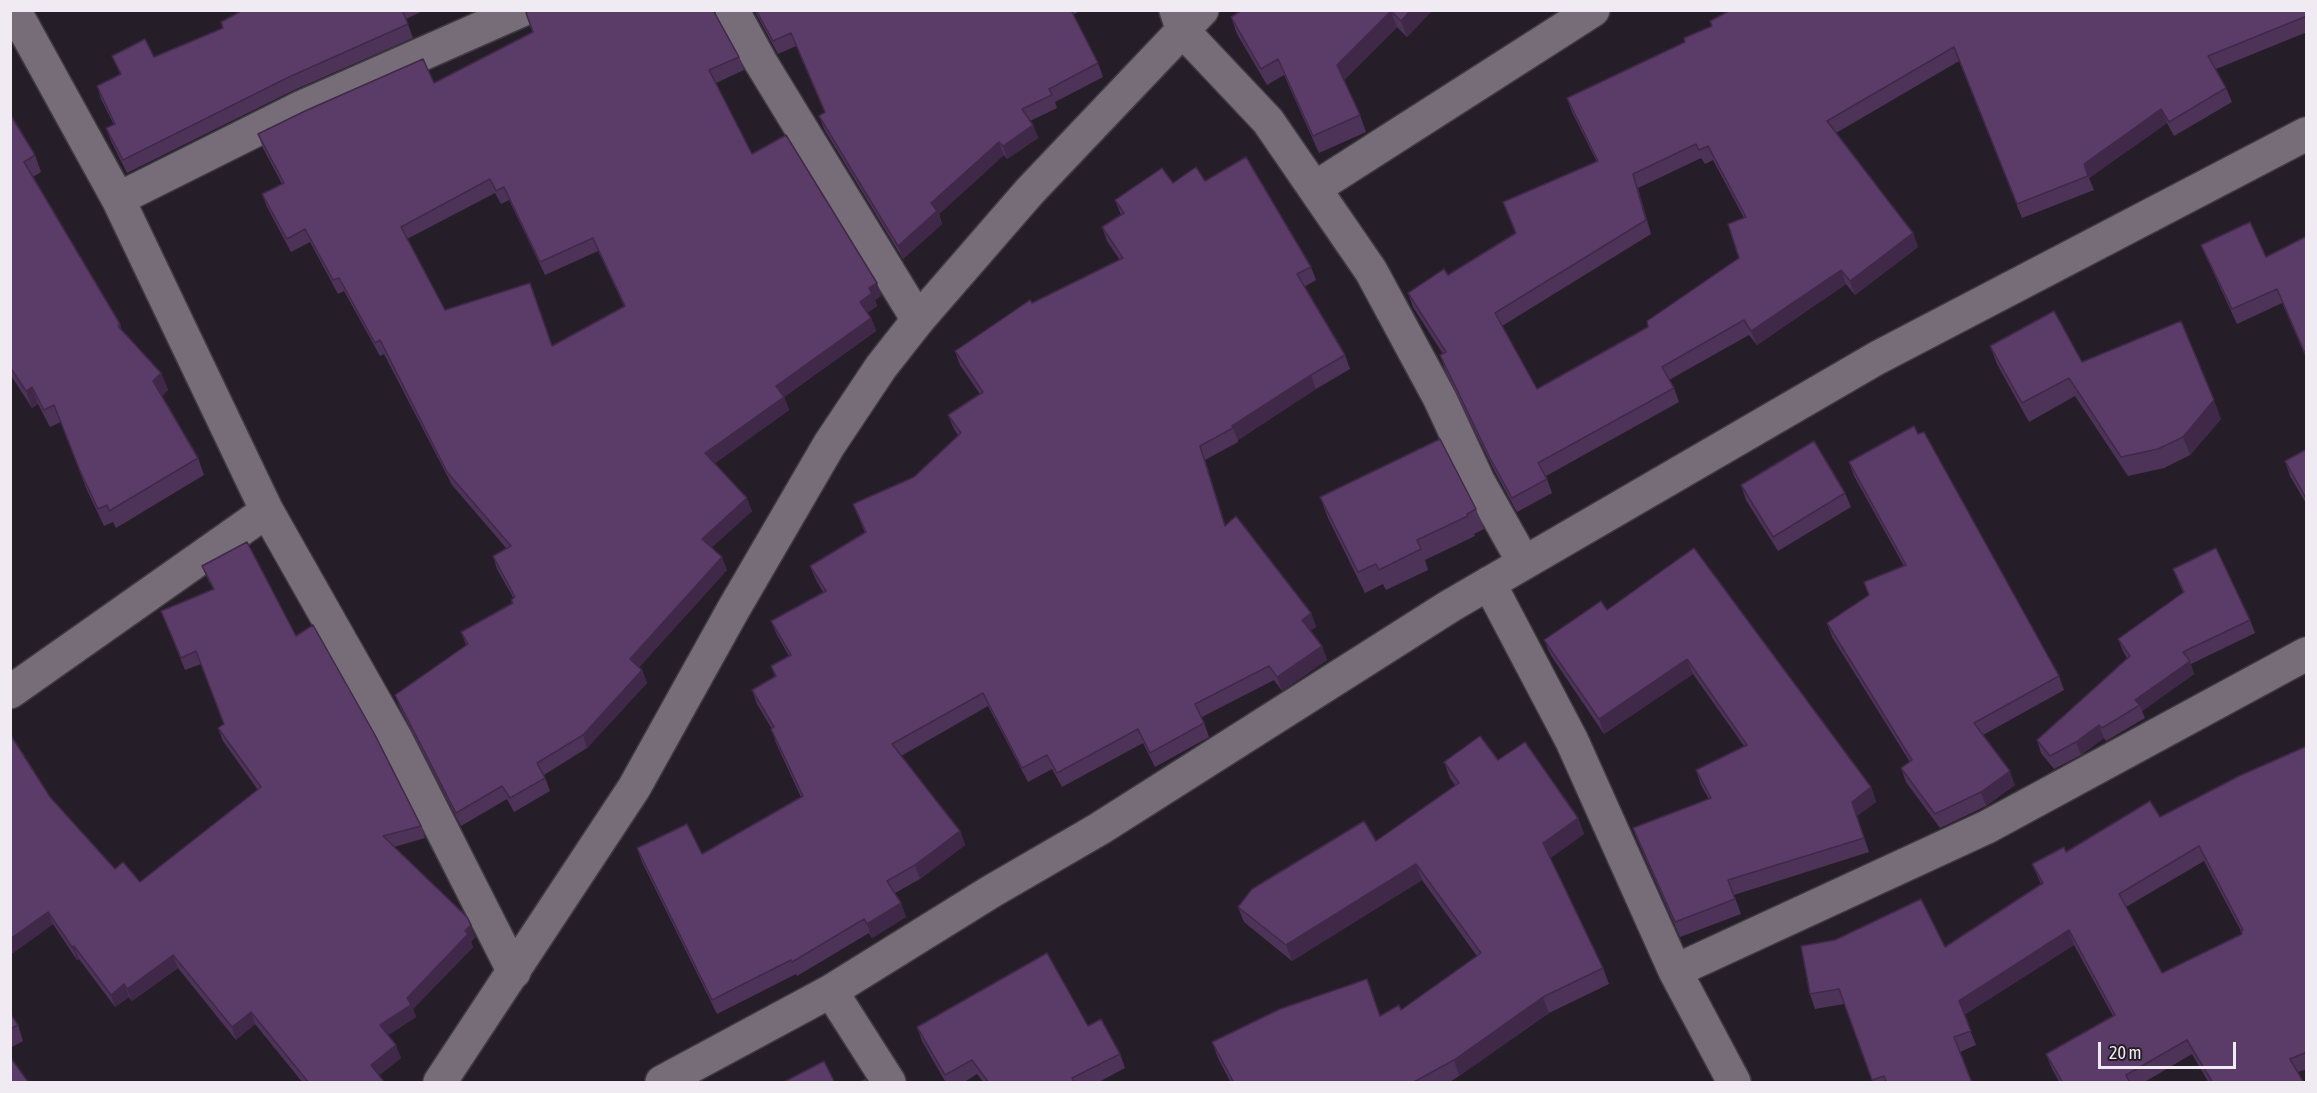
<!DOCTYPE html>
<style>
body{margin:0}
#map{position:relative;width:2317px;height:1093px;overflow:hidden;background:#251e28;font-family:"Asap Condensed",sans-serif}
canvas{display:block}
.frame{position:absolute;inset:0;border:12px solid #f0ebf2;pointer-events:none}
.scale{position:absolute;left:2098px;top:1042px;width:138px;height:27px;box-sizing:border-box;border:3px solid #f0ebf2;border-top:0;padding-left:8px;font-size:18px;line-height:21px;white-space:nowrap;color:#f0ebf2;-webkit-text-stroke:4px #251e28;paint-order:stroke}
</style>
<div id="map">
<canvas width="2317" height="1093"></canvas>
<div class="frame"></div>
<div class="scale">20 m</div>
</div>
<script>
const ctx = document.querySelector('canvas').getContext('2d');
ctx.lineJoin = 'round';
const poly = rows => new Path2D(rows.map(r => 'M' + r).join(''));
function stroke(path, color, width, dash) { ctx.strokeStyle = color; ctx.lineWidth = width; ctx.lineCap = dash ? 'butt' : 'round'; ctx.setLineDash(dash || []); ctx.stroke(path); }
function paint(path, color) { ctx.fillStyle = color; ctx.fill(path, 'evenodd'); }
const street = poly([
 [14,10,118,199,267,511,396,739,514,972],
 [732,10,760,61,918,320],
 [1176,10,1183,31,1268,121,1371,271,1440,399,1478,481,1524,563],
 [1315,188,1593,10],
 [118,199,302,107,522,10],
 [1489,583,1572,741,1675,971,1734,1082],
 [10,692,267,511],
 [1675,971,1987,827,2306,654],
 [831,991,889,1082],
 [662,1082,831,991,992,891,1099,829,1450,606,1877,358,2306,134]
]);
const secondary = poly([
 [440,1082,634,788,733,610,829,445,881,367,918,320,1030,191,1202,10]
]);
const wall = poly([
 [243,10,425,10,406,19,413,38,294,90,127,173,111,141,106,128,114,125,101,99,97,86,120,74,112,56,154,57,223,28],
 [754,10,1081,10,1073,15,1098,63,1103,77,1055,102,1057,108,1030,121,1033,125,1038,138,1007,159,1004,155,939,214,942,224,903,259,824,129,819,116,825,113,796,46,778,54],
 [1242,10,1433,10,1407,37,1397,27,1344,80,1360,115,1366,132,1319,153,1284,75,1267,85,1237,34,1231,17],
 [2307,10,2307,32,2216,69,2226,88,2232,102,2174,136,2167,123,2089,178,2094,190,2022,218,1959,61,1836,133,1913,233,1918,247,1855,295,1846,284,1757,345,1749,335,1669,380,1674,388,1679,402,1546,476,1552,493,1517,512,1495,472,1445,370,1440,355,1443,354,1413,307,1408,293,1448,275,1515,233,1503,202,1597,162,1572,112,1567,98,1685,42,1712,26,1710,21],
 [1701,158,1705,164,1713,160,1744,218,1739,258,1648,327,1537,389,1502,326,1651,234,1638,188],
 [533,32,739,57,744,70,716,83,752,154,877,283,881,296,875,300,877,306,867,313,871,318,876,331,784,397,789,410,715,463,752,511,711,548,727,570,639,667,642,670,647,683,587,748,544,775,550,791,514,812,507,799,461,826,400,708,395,695,466,645,461,632,512,603,511,600,514,599,497,569,493,556,507,549,452,485,384,354,380,356,344,291,338,294,310,242,291,252,267,207,262,194,282,184,263,148,258,134,434,83],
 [495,193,501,204,509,200,545,275,598,251,624,306,552,346,445,310,407,239],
 [10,114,35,155,41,172,33,177,120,324,122,331,161,373,168,390,162,396,198,458,204,475,116,528,113,522,104,526,86,488,61,422,50,427,38,404,32,408,10,374],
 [1205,181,1311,267,1316,280,1304,287,1345,355,1350,369,1316,389,1238,440,1238,442,1205,460,1225,526,1311,613,1316,627,1310,631,1322,646,1327,660,1282,691,1274,680,1202,717,1209,737,1155,767,1143,743,1062,787,1052,769,1028,782,988,706,901,756,960,831,965,845,920,879,895,893,906,917,872,938,869,933,797,976,796,974,717,1014,642,862,637,848,702,854,801,797,776,743,771,729,772,729,757,704,752,690,775,677,771,666,789,656,777,635,771,621,823,592,816,580,810,566,865,533,853,504,914,477,958,435,954,429,948,415,980,394,960,365,955,351,1032,303,1120,260,1107,241,1102,227,1121,215,1115,200,1173,183],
 [2307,236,2307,360,2282,303,2237,324,2207,259,2201,245,2266,257],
 [1990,346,2082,362,2221,419,2190,455,2164,468,2128,476,2075,396,2029,422,1997,364],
 [2307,449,2307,505,2290,476,2285,461],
 [1849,462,2059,676,2064,690,1983,735,2015,785,1986,806,1940,828,1906,782,1901,768,1910,762,1832,637,1827,623,1869,596,1864,582,1904,566,1854,476],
 [1741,485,1845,493,1851,507,1778,551,1746,500],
 [1320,497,1476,509,1484,529,1474,534,1475,536,1425,560,1428,570,1386,590,1383,584,1365,593,1328,518],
 [1694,548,1871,787,1876,802,1857,816,1869,852,1734,895,1741,914,1680,937,1638,842,1633,828,1709,799,1701,785,1696,770,1744,746,1693,674,1604,734,1550,654,1544,640,1607,610],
 [202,566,296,636,421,826,425,838,394,847,475,937,471,942,473,947,413,1009,416,1017,388,1035,401,1058,379,1075,385,1083,303,1083,255,1024,236,1040,178,968,132,1001,129,997,115,1007,79,959,77,960,53,924,10,955,50,797,115,869,140,882,258,790,223,741,218,728,224,725,201,664,185,670,161,611,213,589,207,578],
 [2173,569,2250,620,2255,633,2191,664,2194,674,2142,711,2145,718,2106,741,2104,738,2081,755,2054,769,2041,753,2037,740,2127,658,2123,651,2118,639,2183,593],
 [2307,746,2307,1069,2298,1072,2304,1083,2209,1083,2192,1054,2143,1083,2060,1083,2052,1069,2046,1054,2113,1016,2074,945,1964,1015,1976,1045,1960,1052,1972,1083,1873,1083,1844,1004,1815,1009,1810,994,1945,947,2041,884,2032,864,2160,817],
 [2204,861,2241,931,2242,934,2162,973,2126,907],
 [1498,760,1578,818,1584,834,1550,858,1603,968,1609,984,1549,1013,1459,1076,1448,1083,1231,1083,1218,1058,1212,1042,1380,1016,1401,1010,1477,956,1422,880,1292,961,1244,922,1238,907,1376,841,1455,785,1450,778,1444,762],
 [10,1013,18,1025,23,1041,10,1048],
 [1088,1026,1120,1054,1125,1068,1097,1083,984,1083,977,1074,963,1083,946,1083,922,1041,917,1027]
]);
const shadedWall = poly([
 [1411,10,1433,10,1407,37,1401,21],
 [1391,11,1397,27,1343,81,1337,65],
 [2161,109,2167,123,2089,178,2084,164],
 [1033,125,1038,138,1007,159,1003,146],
 [999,142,1004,155,939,214,942,224,903,259,898,246,931,203],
 [1633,174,1638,188,1651,234,1646,220],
 [1913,233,1918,247,1855,295,1850,281],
 [1841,270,1846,284,1757,345,1751,331],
 [877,283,881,296,875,300,877,306,864,315,860,302,869,288],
 [871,318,876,331,781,399,776,386],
 [161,373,168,390,160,398,153,381],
 [1311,375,1316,389,1238,440,1232,426],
 [32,387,38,404,32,408,26,391],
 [784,397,789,410,710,467,705,453],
 [2214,400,2221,419,2190,455,2183,437],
 [1200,446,1205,460,1230,540,1225,526],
 [747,498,752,511,706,552,702,539],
 [722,557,727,570,635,672,630,659],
 [1311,613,1316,627,1307,633,1302,620],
 [1322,646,1327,660,1282,691,1277,677],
 [1687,659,1693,674,1604,734,1599,719],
 [2190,661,2194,674,2142,711,2140,705,2135,700],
 [642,670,647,683,587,748,583,735],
 [2099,725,2104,738,2081,755,2076,742],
 [2010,771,2015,785,1986,806,1981,792],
 [1871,787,1876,802,1857,816,1869,852,1852,802],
 [1578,818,1584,834,1549,859,1543,843],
 [960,831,965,845,920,879,915,865],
 [1416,864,1422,880,1292,961,1286,945],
 [901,903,906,917,872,938,867,924],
 [48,912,53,924,10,955,10,939],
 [471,925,475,937,471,942,473,947,413,1009,416,1017,384,1038,380,1025,407,998],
 [2069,930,2074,945,1964,1015,1959,1001],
 [74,946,79,959,77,960,72,947],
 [173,955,178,968,132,1001,127,989],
 [124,984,129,997,115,1007,111,995],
 [1543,997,1549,1013,1459,1076,1454,1060],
 [251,1012,255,1024,236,1040,232,1027],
 [396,1045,401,1058,376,1078,371,1065]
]);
const building = poly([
 [243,10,402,10,408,24,289,77,123,160,106,128,115,124,97,86,121,74,112,56,145,39,154,57,223,28,221,22,243,10],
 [529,10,713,10,739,57,709,70,752,154,786,135,877,283,869,288,872,293,860,302,871,318,776,386,784,397,705,453,747,498,702,539,722,557,630,659,642,670,583,735,537,763,545,778,510,798,502,786,456,813,395,695,468,644,461,632,513,603,511,600,515,597,493,556,511,546,447,472,380,340,375,343,339,278,333,280,305,229,287,239,262,194,284,183,258,134,305,111,423,59,434,83,533,32,526,13,529,10],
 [490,179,496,191,504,187,540,262,593,238,625,306,552,346,530,283,445,310,401,227,490,179],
 [756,10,1071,10,1098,63,1049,89,1052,95,1022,109,1033,125,1003,146,999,142,931,203,937,211,898,246,819,116,825,112,791,33,773,41,756,10],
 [1242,10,1411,10,1401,21,1391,11,1337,65,1360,115,1313,136,1278,59,1261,69,1231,17,1242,10],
 [1731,10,2307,10,2307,16,2208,56,2226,88,2169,122,2161,109,2084,164,2088,176,2017,204,1954,47,1827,121,1913,233,1850,281,1841,270,1751,331,1744,320,1662,367,1674,388,1538,463,1547,479,1512,498,1490,458,1440,355,1446,352,1408,293,1444,269,1448,275,1516,233,1503,202,1598,161,1567,98,1685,42,1684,38,1712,26,1710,21,1731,10],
 [1696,144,1699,150,1708,146,1746,217,1728,224,1739,258,1647,321,1648,327,1537,389,1495,313,1646,220,1633,174,1696,144],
 [10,114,35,155,24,162,120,324,118,326,161,373,153,381,198,458,109,511,107,505,98,509,80,471,54,405,44,410,32,387,26,391,10,367,10,114],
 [1246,157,1311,267,1297,274,1345,355,1311,375,1232,426,1233,428,1200,446,1225,526,1236,516,1311,613,1302,620,1322,646,1277,677,1269,666,1195,704,1204,723,1150,753,1138,729,1057,773,1047,755,1022,768,983,693,892,744,960,831,915,865,887,881,901,903,867,924,864,919,792,962,791,960,712,1000,637,848,687,824,702,854,803,796,771,729,774,727,752,690,776,676,771,666,791,655,771,621,826,591,810,566,866,532,853,504,914,477,961,433,948,415,983,392,955,351,1030,300,1032,303,1123,258,1102,227,1124,213,1115,200,1162,168,1173,183,1196,167,1205,181,1246,157],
 [2250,222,2266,257,2307,236,2307,358,2277,289,2232,309,2201,245,2250,222],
 [2054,311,2082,362,2181,321,2214,400,2183,437,2158,449,2121,457,2069,378,2022,403,1990,346,2054,311],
 [1914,426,1918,434,1924,432,2059,676,1974,723,2010,771,1981,792,1935,814,1901,768,1912,760,1827,623,1869,595,1864,582,1906,565,1849,462,1914,426],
 [1440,439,1476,509,1467,514,1468,516,1417,540,1421,549,1379,570,1376,564,1358,572,1320,497,1440,439],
 [1814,441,1845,493,1773,537,1741,485,1814,441],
 [2307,449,2307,500,2285,461,2307,449],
 [247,542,296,636,313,625,375,735,421,826,383,836,467,917,471,925,465,931,468,934,407,998,411,1005,380,1025,396,1045,371,1065,385,1083,309,1083,251,1012,232,1027,173,955,127,989,124,984,111,995,74,946,72,947,48,912,10,939,10,734,50,797,115,869,123,862,140,882,261,787,218,728,224,724,196,651,181,658,161,611,214,589,202,566,247,542],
 [1694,548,1871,787,1852,802,1864,838,1728,880,1735,899,1675,922,1633,828,1711,798,1696,770,1747,745,1687,659,1599,719,1544,640,1601,601,1607,610,1694,548],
 [2216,548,2250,620,2183,652,2190,661,2135,700,2140,705,2102,728,2099,725,2076,742,2050,756,2037,740,2130,656,2118,639,2184,592,2173,569,2216,548],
 [1480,736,1498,760,1525,742,1578,818,1543,843,1603,968,1543,997,1454,1060,1412,1083,1234,1083,1212,1042,1280,1009,1367,979,1380,1016,1399,1005,1401,1010,1481,953,1416,864,1286,945,1238,907,1252,889,1364,821,1376,841,1459,783,1444,762,1480,736],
 [2307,746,2307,1052,2290,1059,2304,1083,2213,1083,2187,1040,2126,1075,2130,1083,2063,1083,2046,1054,2115,1015,2069,930,1959,1001,1971,1031,1954,1037,1972,1083,1887,1083,1884,1076,1872,1080,1839,989,1810,994,1801,946,1835,940,1921,899,1945,947,2043,883,2032,864,2064,847,2066,852,2150,801,2160,817,2239,776,2307,746],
 [2199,846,2243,930,2241,931,2242,934,2162,973,2119,894,2199,846],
 [1047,953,1088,1026,1101,1019,1120,1054,1072,1078,1075,1083,989,1083,972,1060,945,1075,917,1027,1047,953],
 [10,1013,18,1025,10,1029,10,1013],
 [10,1057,29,1083,10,1083,10,1057],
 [824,1061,835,1083,782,1083,824,1061],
 [866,1079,868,1083,858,1083,866,1079]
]);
stroke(street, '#403a42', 36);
stroke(secondary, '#403a42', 36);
stroke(street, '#766d79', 33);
stroke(secondary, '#766d79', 33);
paint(wall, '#4e3359');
paint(shadedWall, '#402948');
paint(building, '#5b3b67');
stroke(building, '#402948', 1.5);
</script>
